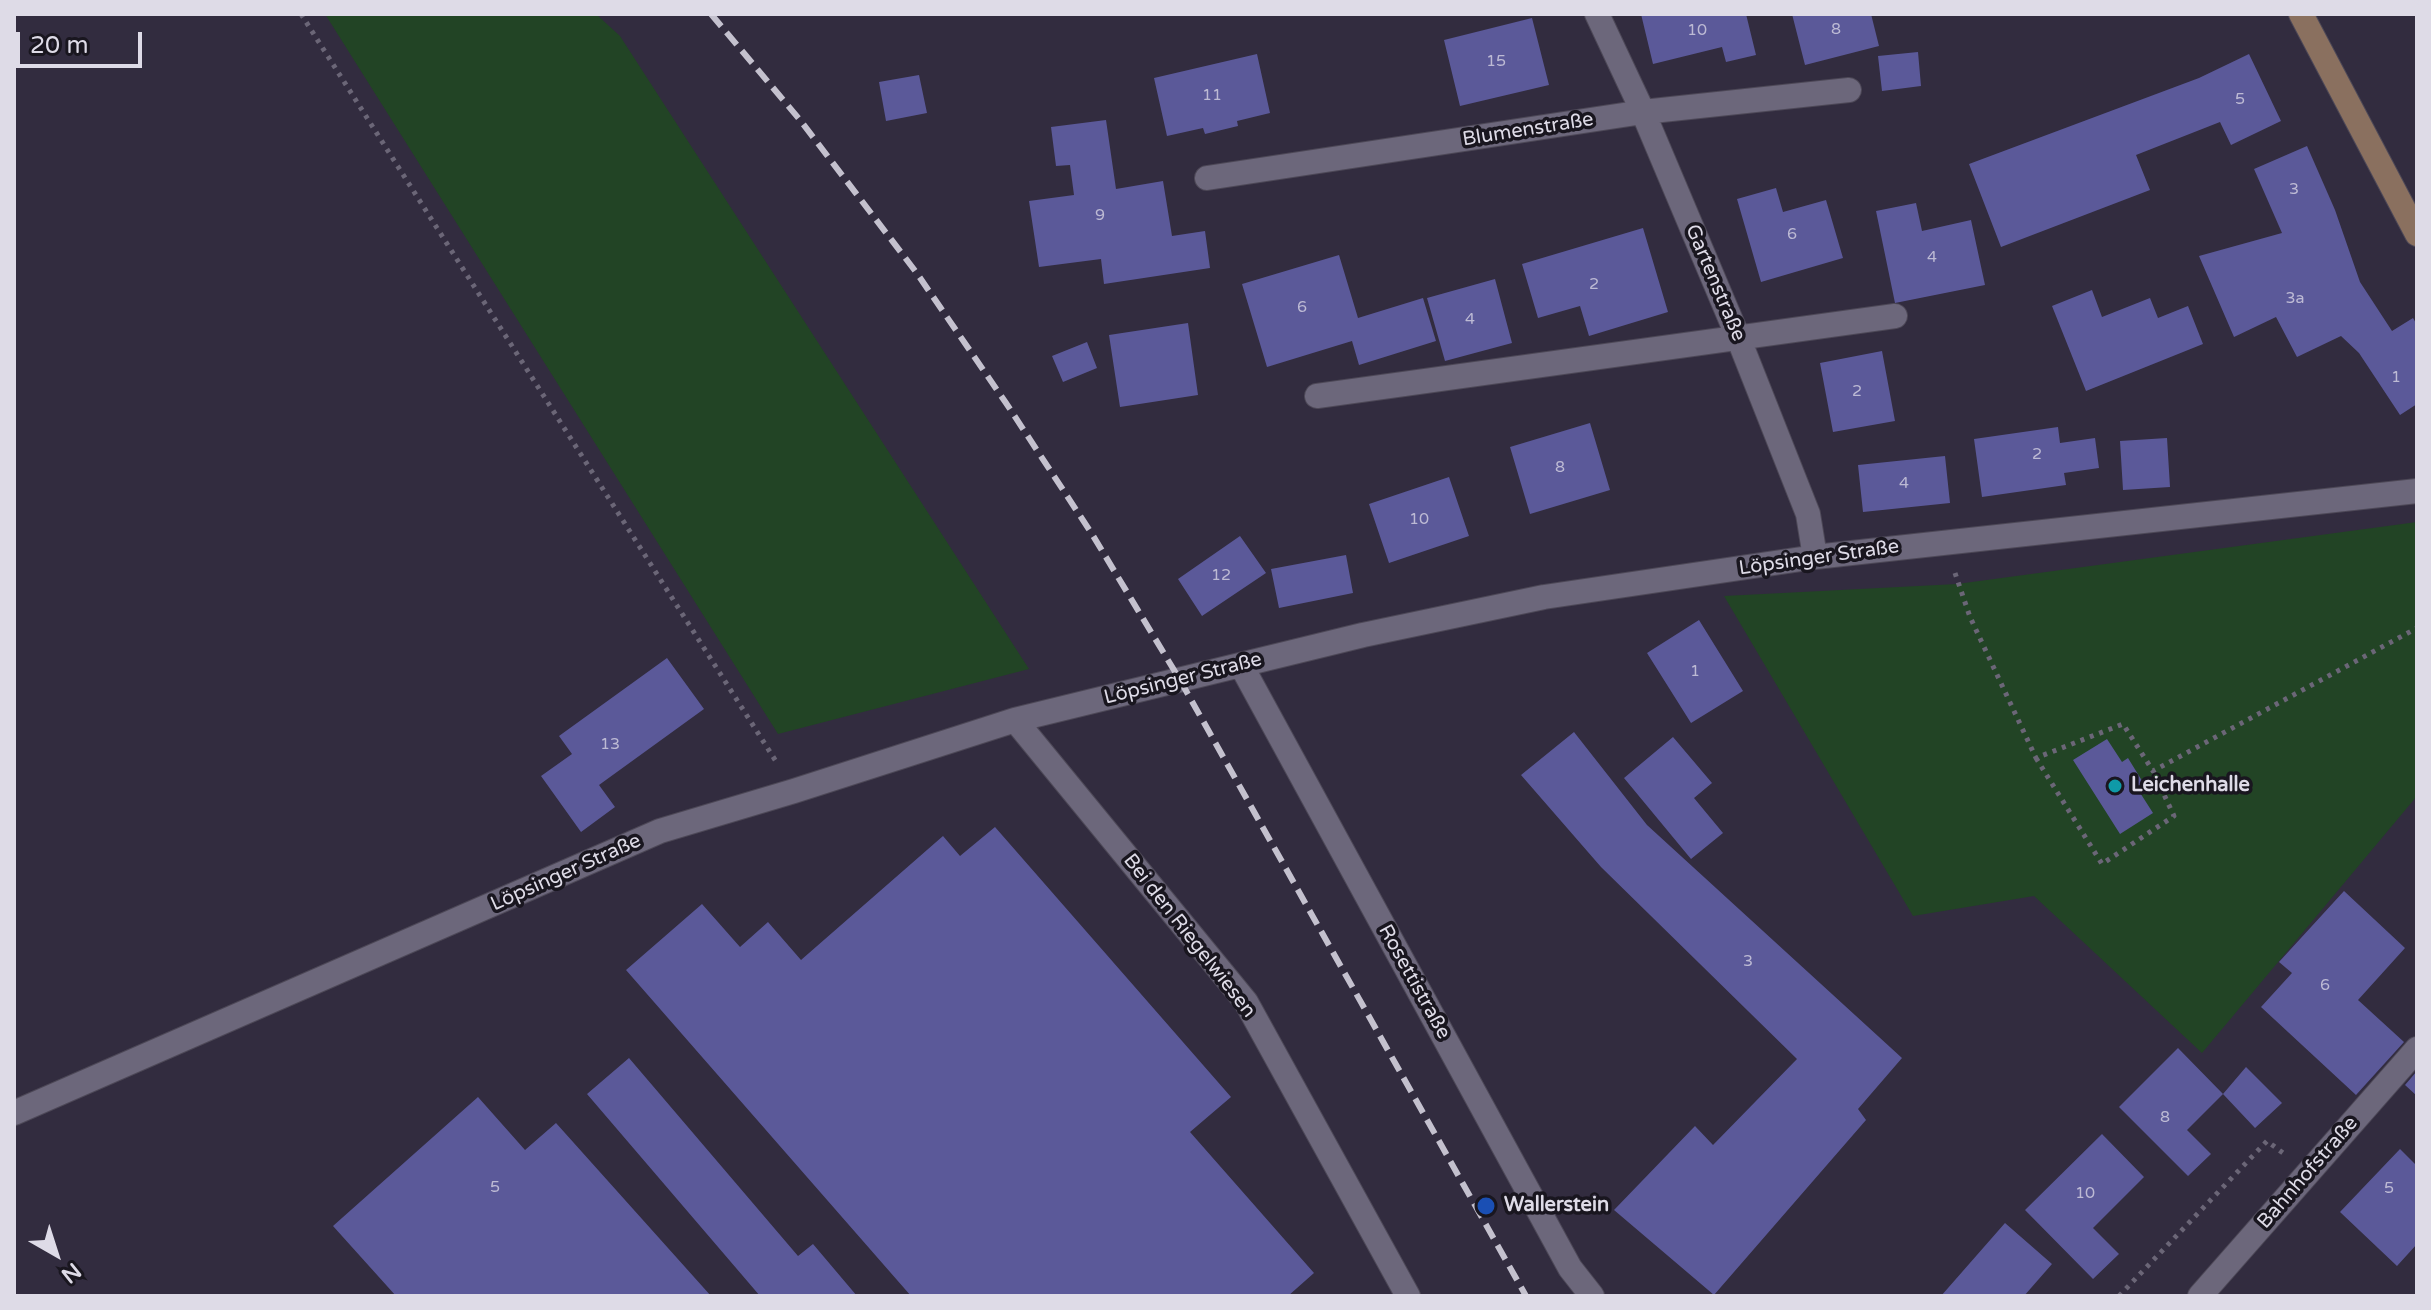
<!DOCTYPE html>
<meta charset="utf-8">
<style>
body{margin:0}
#map{position:relative;width:2431px;height:1310px;overflow:hidden;background:#322c3f;font-family:"Varela Round",sans-serif}
canvas{display:block}
.frame{position:absolute;inset:0;border:16px solid #dedbe7;pointer-events:none}
.north{position:absolute;left:16px;top:1214px;width:80px;height:80px;-webkit-text-stroke:6px #19161f;paint-order:stroke;rotate:141deg;font-size:22px;font-weight:700;line-height:32px;text-align:center;color:#dedbe7}
.north::after{content:'';display:block;margin:auto;width:28px;height:36px;background:#dedbe7;clip-path:polygon(50% 0,100% 100%,50% 72%,0 100%)}
.scale{position:absolute;left:16px;top:32px;width:126px;height:36px;box-sizing:border-box;border:4px solid #dedbe7;border-top:0;padding-left:10px;font-size:24px;line-height:28px;white-space:nowrap;color:#dedbe7;-webkit-text-stroke:6px #19161f;paint-order:stroke}
</style>
<div id="map">
<canvas width="2431" height="1310"></canvas>
<div class="frame"></div>
<div class="north">N</div>
<div class="scale">20 m</div>
</div>
<script>
const ctx = document.querySelector('canvas').getContext('2d');
ctx.lineJoin = 'round';
function paint(path, color) { ctx.fillStyle = color; ctx.fill(path, 'evenodd'); }
const poly = rows => new Path2D(rows.map(r => 'M' + r).join(''));
function stroke(path, color, width, dash) { ctx.strokeStyle = color; ctx.lineWidth = width; ctx.lineCap = dash ? 'butt' : 'round'; ctx.setLineDash(dash || []); ctx.stroke(path); }
function write(font, color, halo, rows, align = 'center') {
  ctx.font = font + ' "Varela Round",sans-serif'; ctx.lineWidth = 7; ctx.setLineDash([]); ctx.textBaseline = 'middle'; ctx.strokeStyle = halo; ctx.fillStyle = color; for (const [text, x, y, turn = 0] of rows) {
    ctx.save(); ctx.translate(x, y); ctx.rotate((+turn || 0) * Math.PI / 180); ctx.textAlign = isNaN(turn) ? turn : align; if (halo) ctx.strokeText(text, 0, 0); ctx.fillText(text, 0, 0); ctx.restore();
  }
}
const green = poly([
 [325,14,596,14,620,36,1029,669,778,734],
 [2417,522,2417,796,2202,1053,2034,896,1913,916,1724,596,1957,584]
]);
const building = poly([
 [1641,14,1746,14,1756,55,1726,62,1722,47,1653,64],
 [1792,14,1871,14,1879,46,1805,65],
 [1532,18,1549,85,1460,106,1444,40],
 [1918,52,1921,86,1882,91,1878,56],
 [1257,54,1270,113,1237,121,1238,126,1205,134,1203,128,1167,136,1154,78],
 [2249,54,2281,121,2231,145,2220,122,2136,155,2150,190,2001,247,1969,164,2199,78],
 [919,75,927,113,886,121,879,82],
 [1106,120,1116,189,1163,181,1172,236,1205,231,1210,268,1104,284,1101,259,1039,267,1029,201,1074,195,1070,165,1056,166,1051,127],
 [2307,146,2335,210,2360,282,2392,331,2413,318,2417,325,2417,404,2400,415,2359,353,2341,336,2297,357,2276,317,2234,337,2199,256,2282,233,2254,169],
 [1776,188,1783,212,1826,200,1843,258,1761,282,1737,199],
 [1916,203,1922,231,1971,220,1985,285,1895,303,1876,211],
 [1643,228,1668,312,1589,336,1580,306,1538,318,1522,264],
 [1339,255,1358,318,1423,298,1436,341,1359,365,1352,341,1267,367,1242,284],
 [1495,279,1512,343,1445,361,1427,298],
 [2092,290,2102,317,2150,298,2158,318,2188,306,2203,344,2086,391,2052,306],
 [1188,323,1198,395,1120,407,1109,335],
 [1087,342,1097,368,1063,382,1052,356],
 [1882,351,1895,421,1833,432,1820,363],
 [1590,423,1610,490,1530,514,1510,447],
 [2058,427,2060,443,2095,438,2099,468,2064,473,2066,485,1982,497,1974,439],
 [2167,438,2170,487,2123,490,2120,441],
 [1945,456,1950,503,1863,512,1858,465],
 [1449,477,1469,536,1389,563,1369,504],
 [1240,536,1266,573,1202,616,1178,579],
 [1346,555,1353,593,1279,608,1271,569],
 [1699,620,1743,691,1691,723,1647,653],
 [667,658,704,709,599,785,615,807,581,832,541,776,572,754,559,736],
 [1574,732,1647,825,1902,1058,1858,1109,1866,1120,1714,1295,1614,1210,1695,1126,1713,1145,1797,1059,1601,867,1521,775],
 [1673,737,1712,783,1694,798,1723,833,1691,859,1624,778],
 [2107,739,2122,762,2128,758,2144,784,2137,788,2153,813,2120,834,2073,760],
 [995,827,1231,1097,1190,1132,1314,1273,1288,1296,911,1296,626,970,702,904,740,947,768,922,801,960,943,836,960,856],
 [2344,891,2405,948,2358,1000,2404,1042,2356,1095,2261,1007,2292,973,2279,962],
 [2178,1048,2223,1094,2187,1130,2211,1154,2188,1176,2119,1107],
 [629,1058,798,1256,813,1244,857,1296,760,1296,587,1094],
 [2246,1067,2282,1103,2255,1128,2223,1094],
 [2417,1071,2417,1096,2405,1085],
 [478,1097,525,1150,556,1123,711,1296,396,1296,333,1226],
 [2102,1134,2144,1177,2093,1228,2119,1254,2093,1279,2025,1210],
 [2400,1149,2417,1166,2417,1244,2397,1266,2340,1212],
 [2005,1223,2052,1264,2024,1296,1941,1296]
]);
const path = poly([
 [301,14,777,763],
 [1955,573,1970,617,2036,758,2123,724,2153,771,2417,628],
 [2036,758,2102,864,2174,816,2153,771],
 [2119,1296,2267,1141,2283,1153]
]);
const street = poly([
 [1597,14,1643,112,1738,337,1808,514,1815,557],
 [1207,178,1643,112,1849,90],
 [1317,396,1895,316],
 [1241,665,1570,1268,1592,1296],
 [1015,720,1246,1002,1408,1296],
 [14,1113,660,831,794,791,1015,720,1363,635,1544,597,1815,557,2417,491],
 [2200,1296,2417,1049]
]);
const secondary = poly([
 [2301,14,2417,234]
]);
const rail = poly([
 [711,14,800,120,916,272,1006,403,1092,534,1180,680,1526,1296]
]);
const markers = [
 [2115,786,8,"#0f9aa8"],
 [1486,1206,10,"#1a4fb4"]
];
const numberNames = [
 ["8",1836,30],
 ["10",1697,31],
 ["15",1496,62],
 ["11",1212,96],
 ["5",2240,100],
 ["3",2294,190],
 ["9",1100,216],
 ["6",1792,235],
 ["4",1932,258],
 ["2",1594,285],
 ["3a",2295,299],
 ["6",1302,308],
 ["4",1470,320],
 ["1",2396,378],
 ["2",1857,392],
 ["2",2037,455],
 ["8",1560,468],
 ["4",1904,484],
 ["10",1419,520],
 ["12",1221,576],
 ["1",1695,672],
 ["13",610,745],
 ["3",1748,962],
 ["6",2325,986],
 ["8",2165,1118],
 ["5",495,1188],
 ["5",2389,1189],
 ["10",2085,1194]
];
const streetNames = [
 ["Blumenstraße",1528,130,-9],
 ["Gartenstraße",1715,283,67],
 ["Löpsinger Straße",1819,558,-8],
 ["Löpsinger Straße",1183,679,-14],
 ["Löpsinger Straße",566,873,-24],
 ["Bei den Riegelwiesen",1189,936,52],
 ["Rosettistraße",1414,982,61],
 ["Bahnhofstraße",2308,1173,-49]
];
const poiNames = [
 ["Leichenhalle",2131,786],
 ["Wallerstein",1504,1206]
];
paint(green, '#224425');
paint(building, '#5b5999');
stroke(street, '#4d4857', 26);
stroke(secondary, '#4d4857', 26);
stroke(path, '#6b6677', 5, [4, 6]);
stroke(street, '#6c677b', 24);
stroke(secondary, '#8a705f', 24);
stroke(rail, '#c4c1ce', 6, [16, 8]);
for (const [x, y, r, color] of markers) { const dot = new Path2D(); dot.arc(x, y, r, 0, 2 * Math.PI); ctx.fillStyle = color; ctx.fill(dot); stroke(dot, '#19161f', 3); }
write('16px', '#bdbad4', null, numberNames);
write('20px', '#dedbe7', '#19161f', streetNames);
write('bold 20px', '#dedbe7', '#19161f', poiNames, 'left');
</script>
